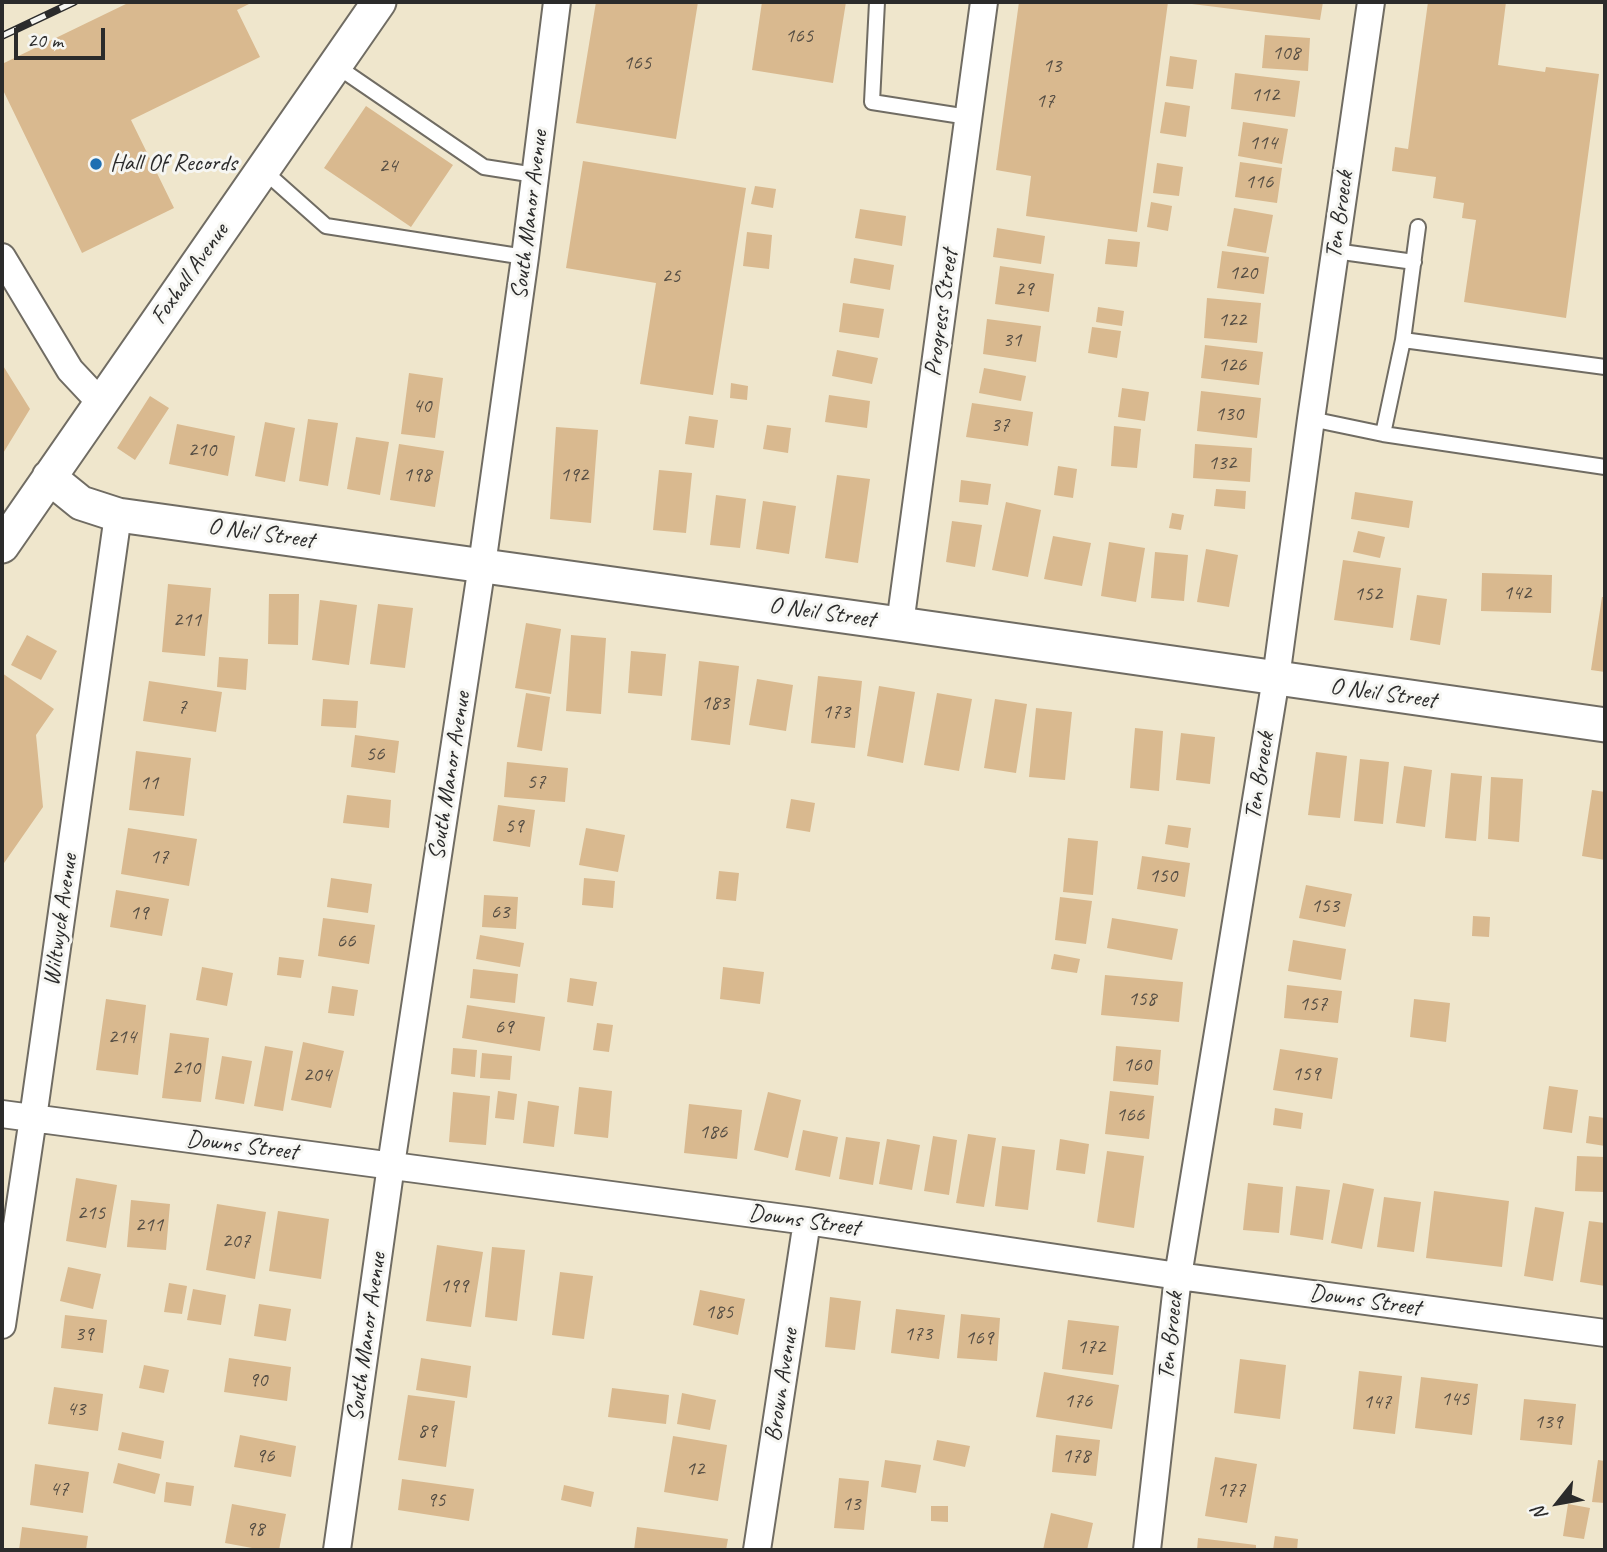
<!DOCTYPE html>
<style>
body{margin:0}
#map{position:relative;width:1607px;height:1552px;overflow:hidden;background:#efe6cc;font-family:Caveat,sans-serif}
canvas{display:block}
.frame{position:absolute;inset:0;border:4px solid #2b2b2b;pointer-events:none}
.north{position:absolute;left:1523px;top:1468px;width:70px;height:70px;-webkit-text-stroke:5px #f6f6f2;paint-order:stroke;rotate:239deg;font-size:19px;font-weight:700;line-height:28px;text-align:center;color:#2b2b2b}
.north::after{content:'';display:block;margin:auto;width:24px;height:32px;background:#2b2b2b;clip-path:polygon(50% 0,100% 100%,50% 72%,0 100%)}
.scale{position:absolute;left:14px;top:28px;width:91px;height:32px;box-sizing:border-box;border:4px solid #2b2b2b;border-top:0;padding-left:9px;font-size:21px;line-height:24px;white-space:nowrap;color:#2b2b2b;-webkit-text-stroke:5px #f6f6f2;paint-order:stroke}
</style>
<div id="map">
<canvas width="1607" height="1552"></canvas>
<div class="frame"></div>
<div class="north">N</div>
<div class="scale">20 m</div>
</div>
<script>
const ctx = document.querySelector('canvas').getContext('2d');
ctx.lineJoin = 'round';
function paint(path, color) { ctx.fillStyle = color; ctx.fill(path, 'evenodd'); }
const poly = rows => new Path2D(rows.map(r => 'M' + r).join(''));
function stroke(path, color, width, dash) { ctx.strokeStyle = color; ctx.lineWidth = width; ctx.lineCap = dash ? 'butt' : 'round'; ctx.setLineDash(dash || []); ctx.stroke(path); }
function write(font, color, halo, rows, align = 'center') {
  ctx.font = font + ' Caveat,sans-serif'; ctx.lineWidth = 6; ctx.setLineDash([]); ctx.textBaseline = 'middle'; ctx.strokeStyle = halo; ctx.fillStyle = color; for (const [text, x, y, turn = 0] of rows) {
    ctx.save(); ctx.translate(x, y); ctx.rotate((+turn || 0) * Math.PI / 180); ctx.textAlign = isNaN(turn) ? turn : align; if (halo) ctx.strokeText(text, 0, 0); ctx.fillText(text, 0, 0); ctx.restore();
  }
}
const building = poly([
 [130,2,253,2,237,10,260,57,131,120,174,208,82,253,2,88,2,64],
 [596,2,698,2,676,139,576,123],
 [762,2,846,2,833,83,752,70],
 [1019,2,1168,2,1137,232,1026,216,1031,176,996,170],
 [1184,2,1323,2,1320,20,1184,3],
 [1428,2,1506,2,1498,65,1545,72,1546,67,1599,74,1566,318,1464,302,1476,220,1462,218,1464,203,1433,198,1436,177,1392,171,1395,147,1408,149],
 [1265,35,1310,38,1308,71,1262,68],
 [1170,56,1197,60,1193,89,1166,86],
 [1235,73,1300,81,1295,117,1231,109],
 [1165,102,1190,106,1186,137,1160,133],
 [366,106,453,165,411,227,324,168],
 [1243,122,1288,129,1282,164,1238,156],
 [583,161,746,188,713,395,640,384,656,283,566,268],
 [1240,162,1282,168,1277,203,1235,197],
 [1157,163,1183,167,1179,196,1153,193],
 [755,186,776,189,773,208,751,204],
 [1151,202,1172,206,1168,231,1147,227],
 [1234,208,1273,215,1266,253,1227,246],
 [860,209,906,216,902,246,855,238],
 [997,228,1045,236,1041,264,993,257],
 [747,232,772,235,769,269,743,266],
 [1108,239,1140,242,1137,267,1105,264],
 [1222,251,1269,257,1264,294,1217,288],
 [854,258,894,265,890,290,850,283],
 [1000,266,1054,274,1049,312,995,304],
 [1207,298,1261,303,1257,343,1204,338],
 [843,303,884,309,879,338,839,332],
 [1098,307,1124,311,1122,326,1096,322],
 [987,319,1041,326,1036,362,983,354],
 [1092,327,1121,331,1117,358,1088,353],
 [1205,345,1263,352,1259,385,1201,378],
 [837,350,878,358,872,384,832,376],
 [2,364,30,409,2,455],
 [984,368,1026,376,1021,401,979,393],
 [409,373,443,378,435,438,401,434],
 [731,383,748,386,747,400,730,398],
 [1122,388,1149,392,1145,421,1118,417],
 [1201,391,1261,398,1257,438,1197,431],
 [829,395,870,401,867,428,825,422],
 [150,396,169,408,135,460,117,448],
 [972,403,1033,412,1028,446,966,437],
 [689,416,718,420,714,448,685,444],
 [308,419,338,423,328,486,299,481],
 [265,422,295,428,285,482,255,476],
 [177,424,235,436,228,476,169,464],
 [767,425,791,428,788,453,763,449],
 [1114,426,1141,429,1137,468,1111,466],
 [556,427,598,430,591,523,550,519],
 [356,437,389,442,380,495,347,489],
 [399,444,444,451,435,507,390,500],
 [1195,444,1252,448,1250,482,1193,478],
 [1058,466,1077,469,1073,498,1054,495],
 [659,470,692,473,686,533,653,530],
 [837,475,870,479,858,563,825,558],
 [961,480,991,484,988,505,959,502],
 [1216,489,1246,491,1245,509,1214,506],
 [1355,492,1413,501,1409,528,1351,519],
 [716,495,746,499,740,548,710,545],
 [763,501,796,506,789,554,756,549],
 [1006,502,1041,510,1028,577,992,570],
 [1172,513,1184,515,1181,530,1169,528],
 [952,521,982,525,975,567,946,562],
 [1358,531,1385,537,1380,558,1353,552],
 [1053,536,1091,543,1082,586,1044,579],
 [1109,542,1145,548,1136,602,1101,596],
 [1206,549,1238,555,1229,607,1197,602],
 [1155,552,1188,555,1184,601,1151,598],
 [1343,560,1401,568,1393,628,1334,620],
 [1482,573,1552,575,1551,613,1481,611],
 [168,584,211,588,205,656,162,652],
 [269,594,299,594,298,645,268,644],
 [1417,595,1447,599,1440,645,1410,640],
 [1602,597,1605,597,1605,672,1591,670],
 [320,600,357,605,349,665,312,660],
 [378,604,413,608,405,668,370,664],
 [526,623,561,629,551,694,515,688],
 [27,635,57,651,41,680,11,665],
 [571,635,606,638,601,714,566,711],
 [631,651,666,654,662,696,628,693],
 [219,657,248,659,246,690,217,687],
 [699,661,739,666,730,745,691,740],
 [2,673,54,709,36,735,43,807,2,866],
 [818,676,862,681,855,748,811,743],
 [757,679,793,685,786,731,749,725],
 [149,681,222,692,216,732,143,721],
 [879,686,915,692,903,763,867,756],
 [526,693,550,697,542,751,517,747],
 [937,693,972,699,959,771,924,765],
 [323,699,358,701,356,728,321,726],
 [995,699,1027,704,1016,773,984,768],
 [1036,708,1072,712,1065,780,1029,777],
 [1135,728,1163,731,1159,791,1130,788],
 [1181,733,1215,737,1210,784,1176,780],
 [355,735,399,741,395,773,351,767],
 [136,751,191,758,184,816,129,810],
 [1316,752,1347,756,1340,818,1308,815],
 [1360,759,1389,762,1383,824,1354,821],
 [507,762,568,768,565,802,504,797],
 [1404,766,1432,770,1425,827,1396,823],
 [1451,773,1482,776,1476,841,1445,838],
 [1491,777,1523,779,1519,842,1488,839],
 [1592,790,1605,792,1605,860,1582,856],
 [347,795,391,800,389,828,343,823],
 [791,799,815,803,810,832,786,828],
 [498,805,535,810,530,847,493,841],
 [1168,825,1191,828,1188,848,1165,844],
 [128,828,197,839,189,886,121,874],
 [586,828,625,835,618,872,579,865],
 [1068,838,1098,841,1093,895,1063,892],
 [1142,856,1190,863,1185,897,1137,889],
 [719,871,739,873,736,901,716,899],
 [331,878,372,884,368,913,327,907],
 [584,878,615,881,613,908,582,905],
 [1306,885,1352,894,1345,927,1299,918],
 [116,890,169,899,162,936,110,927],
 [484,895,518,897,516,929,482,927],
 [1060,897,1092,901,1086,944,1055,940],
 [1473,916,1490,917,1489,937,1472,936],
 [323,918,375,925,369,964,318,956],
 [1112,918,1178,929,1172,960,1107,948],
 [480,935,524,943,520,967,476,959],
 [1293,940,1346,949,1341,980,1288,971],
 [1054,954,1080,959,1077,973,1051,969],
 [279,957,304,960,301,978,277,975],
 [202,967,233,973,227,1006,196,1000],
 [723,967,764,972,760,1004,720,999],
 [473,969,518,974,515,1003,470,998],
 [1105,975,1183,982,1179,1022,1101,1015],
 [570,978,597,982,593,1006,567,1002],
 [1287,985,1342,991,1338,1023,1284,1018],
 [332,986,358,990,354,1016,328,1013],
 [106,999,146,1005,138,1075,96,1070],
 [1414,999,1450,1003,1446,1042,1410,1037],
 [467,1005,545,1017,540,1051,462,1038],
 [597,1023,613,1025,609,1052,593,1050],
 [170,1033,209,1038,201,1102,162,1098],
 [303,1042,344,1051,331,1108,291,1100],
 [265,1046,293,1051,283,1111,254,1106],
 [1116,1046,1161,1050,1158,1085,1113,1081],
 [453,1048,477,1050,475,1077,451,1074],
 [1280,1049,1338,1058,1332,1099,1273,1090],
 [482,1053,512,1056,510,1080,480,1078],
 [222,1056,252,1061,244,1104,215,1099],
 [1549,1086,1578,1090,1572,1133,1543,1129],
 [579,1087,612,1091,608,1138,574,1134],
 [498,1091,517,1094,514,1120,495,1118],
 [1110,1091,1154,1096,1149,1139,1105,1134],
 [453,1092,490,1096,486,1145,449,1142],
 [768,1092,801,1100,788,1158,754,1150],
 [528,1101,559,1106,554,1147,523,1143],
 [689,1104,742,1110,737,1159,684,1153],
 [1275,1108,1303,1113,1301,1129,1273,1125],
 [1589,1116,1605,1118,1605,1146,1586,1143],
 [803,1130,838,1137,830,1177,795,1170],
 [968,1134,996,1138,984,1207,956,1203],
 [933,1136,957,1140,949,1195,924,1191],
 [846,1137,880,1142,873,1185,839,1179],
 [887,1139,920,1145,912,1190,879,1184],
 [1060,1139,1089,1144,1085,1174,1056,1170],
 [1002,1146,1035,1150,1028,1210,995,1206],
 [1107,1151,1144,1156,1134,1228,1097,1222],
 [1577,1156,1605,1157,1605,1192,1575,1191],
 [76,1178,117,1185,106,1248,66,1241],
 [1248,1183,1283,1187,1279,1233,1243,1230],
 [1343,1183,1374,1189,1362,1249,1331,1243],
 [1296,1186,1330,1190,1323,1240,1290,1235],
 [1434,1191,1509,1201,1502,1267,1426,1258],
 [1384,1197,1421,1202,1414,1252,1377,1247],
 [131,1200,170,1204,166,1250,127,1247],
 [217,1204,266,1212,255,1279,206,1270],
 [1535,1207,1564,1212,1553,1281,1524,1276],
 [278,1211,329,1219,321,1279,269,1271],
 [1589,1221,1605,1223,1605,1286,1580,1282],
 [437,1245,483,1252,471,1327,426,1321],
 [492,1247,525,1250,517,1321,485,1317],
 [68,1267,101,1274,93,1309,60,1301],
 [560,1272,593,1276,584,1339,552,1335],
 [169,1283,187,1286,182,1314,164,1312],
 [193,1289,226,1295,221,1325,187,1320],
 [700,1290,745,1299,738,1335,693,1325],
 [830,1297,861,1301,855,1350,825,1347],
 [259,1304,291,1309,286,1341,254,1336],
 [896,1309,945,1315,939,1359,891,1353],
 [961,1314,1000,1318,997,1361,957,1358],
 [65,1315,107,1320,103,1353,61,1348],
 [1068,1320,1119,1326,1113,1375,1062,1369],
 [229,1358,291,1367,287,1401,224,1392],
 [421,1358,471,1366,467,1398,416,1390],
 [1240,1359,1286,1365,1280,1419,1234,1413],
 [144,1365,169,1370,164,1393,139,1388],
 [1359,1371,1402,1376,1395,1434,1353,1429],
 [1044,1372,1119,1385,1112,1429,1036,1417],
 [1421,1377,1478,1384,1472,1435,1415,1428],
 [54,1387,103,1394,98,1431,48,1424],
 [612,1388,669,1395,666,1424,608,1417],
 [682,1393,716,1400,710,1430,677,1424],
 [408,1395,455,1401,446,1467,398,1460],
 [1524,1399,1576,1404,1572,1445,1520,1440],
 [122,1432,164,1441,161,1459,118,1450],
 [240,1435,296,1446,291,1477,234,1467],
 [1056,1435,1100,1440,1096,1476,1052,1472],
 [673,1436,727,1445,718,1501,664,1492],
 [937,1440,970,1446,965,1467,933,1460],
 [1215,1457,1257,1464,1247,1523,1205,1516],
 [885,1460,921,1465,916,1493,881,1487],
 [1598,1460,1605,1461,1605,1503,1592,1502],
 [118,1463,160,1474,155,1494,113,1483],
 [35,1464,89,1472,83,1513,30,1505],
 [839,1478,869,1481,864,1530,834,1528],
 [402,1479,474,1489,469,1521,398,1510],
 [166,1482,194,1486,191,1506,164,1502],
 [564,1485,594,1492,591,1507,561,1500],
 [232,1504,286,1514,279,1550,263,1550,225,1543],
 [1568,1504,1590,1508,1584,1539,1563,1536],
 [931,1506,948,1506,948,1522,931,1521],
 [1051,1513,1093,1523,1087,1550,1043,1550],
 [22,1527,88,1536,86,1550,19,1550],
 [637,1527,728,1539,726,1550,634,1550],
 [1275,1536,1298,1539,1297,1550,1273,1550],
 [1198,1538,1256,1545,1256,1550,1197,1550]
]);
const service = poly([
 [877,2,872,102,968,117],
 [335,65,484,167,535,175],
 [263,170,326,226,525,257],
 [1418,227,1403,340,1605,367],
 [1335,251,1414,262],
 [1311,419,1383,434,1605,467],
 [1383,434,1403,340]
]);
const minor = poly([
 [2,257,70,370,100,402],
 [900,624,984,2],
 [2,1114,807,1221,1178,1276,1605,1333],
 [2,1325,33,1118,118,515],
 [337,1550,391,1165,482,565,525,257,557,2],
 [757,1550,807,1221],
 [1147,1550,1178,1276,1276,678,1311,419,1371,2]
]);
const tertiary = poly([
 [49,477,81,503,118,515,900,624,1605,725],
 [2,546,379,2]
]);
const rail = poly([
 [2,36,74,2]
]);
const markers = [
 [96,164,7,"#1f6fb2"]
];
const numberNames = [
 ["165",799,36],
 ["108",1286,53],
 ["165",637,63],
 ["13",1052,66],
 ["112",1265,95],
 ["17",1045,101],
 ["114",1263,143],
 ["24",388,166],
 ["116",1259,182],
 ["120",1243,273],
 ["25",671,276],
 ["29",1024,289],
 ["122",1232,320],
 ["31",1012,340],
 ["126",1232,365],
 ["40",422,406],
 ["130",1229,414],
 ["37",1000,425],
 ["210",202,450],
 ["132",1222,463],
 ["198",417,475],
 ["192",574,475],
 ["142",1517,593],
 ["152",1368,594],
 ["211",187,620],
 ["183",715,703],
 ["7",182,707],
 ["173",836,712],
 ["56",375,754],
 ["57",536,782],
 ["11",149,783],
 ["59",514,826],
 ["17",159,857],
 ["150",1163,876],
 ["153",1325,906],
 ["63",500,912],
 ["19",139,913],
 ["66",346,941],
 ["158",1142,999],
 ["157",1313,1004],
 ["69",504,1027],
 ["214",122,1037],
 ["160",1137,1065],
 ["210",186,1068],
 ["159",1306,1074],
 ["204",317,1075],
 ["166",1130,1115],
 ["186",713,1132],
 ["215",91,1213],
 ["211",149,1225],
 ["207",236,1241],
 ["199",454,1286],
 ["185",719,1312],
 ["39",84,1334],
 ["173",918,1334],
 ["169",979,1338],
 ["172",1091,1347],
 ["90",258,1380],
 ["145",1455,1399],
 ["176",1078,1401],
 ["147",1377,1402],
 ["43",76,1409],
 ["139",1548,1422],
 ["89",427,1431],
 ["96",265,1456],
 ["178",1076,1456],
 ["12",695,1469],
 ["47",59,1489],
 ["177",1231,1490],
 ["95",436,1500],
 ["13",851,1504],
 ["98",255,1529]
];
const poiNames = [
 ["Hall Of Records",110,164]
];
const streetNames = [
 ["South Manor Avenue",530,215,-83],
 ["Ten Broeck",1340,215,-82],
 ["Foxhall Avenue",190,274,-55],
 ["Progress Street",942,313,-82],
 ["O Neil Street",261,534,8],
 ["O Neil Street",822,613,8],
 ["O Neil Street",1383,694,8],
 ["South Manor Avenue",450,776,-81],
 ["Ten Broeck",1260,776,-81],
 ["Wiltwyck Avenue",61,920,-82],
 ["Downs Street",242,1146,7],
 ["Downs Street",804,1221,8],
 ["Downs Street",1365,1301,8],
 ["Ten Broeck",1171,1336,-84],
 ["South Manor Avenue",367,1337,-82],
 ["Brown Avenue",782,1385,-81]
];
paint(building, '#d9b98f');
stroke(service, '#706c63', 18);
stroke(minor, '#706c63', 30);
stroke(tertiary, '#706c63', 37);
stroke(service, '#fff', 14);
stroke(minor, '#fff', 26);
stroke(tertiary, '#fff', 33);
stroke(rail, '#2b2b2b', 8);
stroke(rail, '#f6f6f2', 5, [16]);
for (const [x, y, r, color] of markers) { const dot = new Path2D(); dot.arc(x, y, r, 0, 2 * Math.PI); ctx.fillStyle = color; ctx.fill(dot); stroke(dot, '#f6f6f2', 2.5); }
write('21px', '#564e44', null, numberNames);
write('24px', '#2b2b2b', '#f6f6f2', poiNames, 'left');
write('24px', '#2b2b2b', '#f6f6f2', streetNames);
</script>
